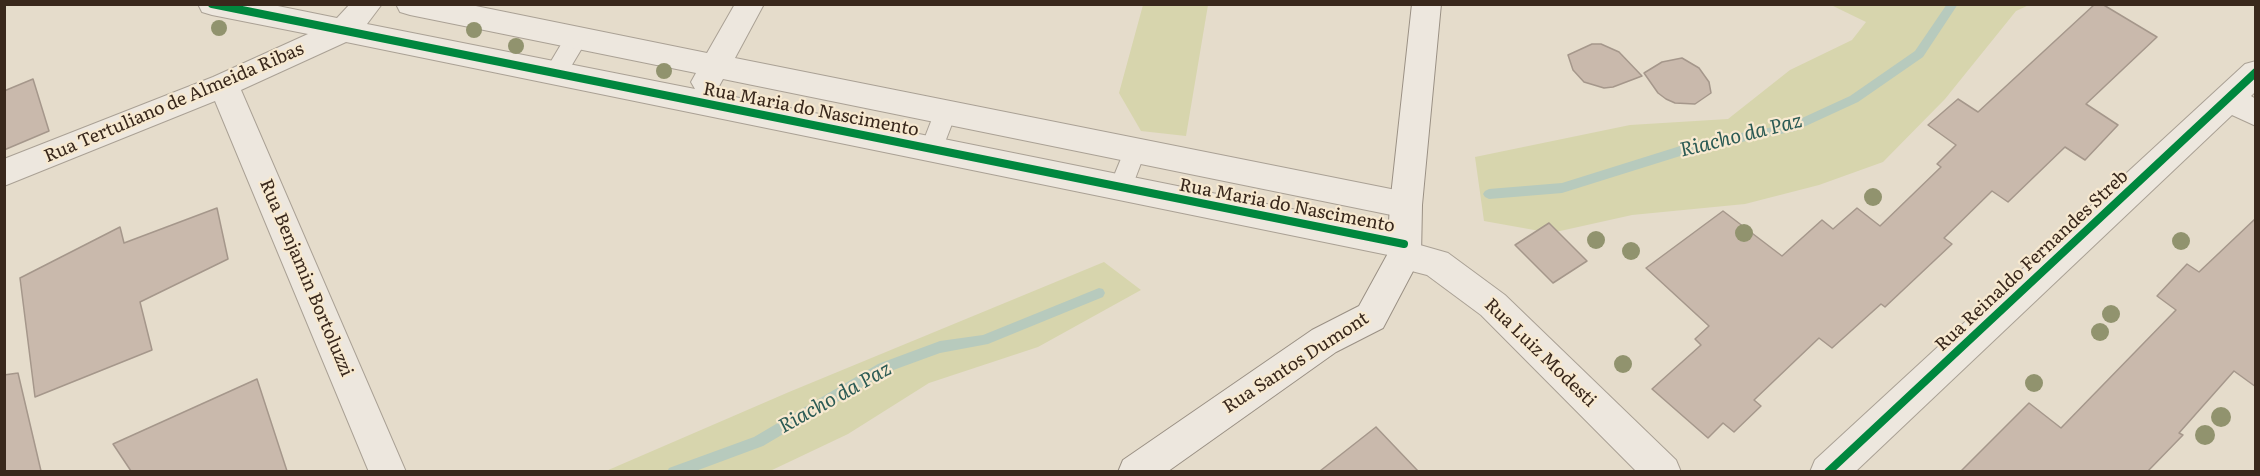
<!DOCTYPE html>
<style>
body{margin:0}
#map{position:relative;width:2260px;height:476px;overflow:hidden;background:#e5dccb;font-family:Literata,serif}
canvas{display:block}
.frame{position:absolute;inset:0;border:6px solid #39281c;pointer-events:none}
</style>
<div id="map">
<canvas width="2260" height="476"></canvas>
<div class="frame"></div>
</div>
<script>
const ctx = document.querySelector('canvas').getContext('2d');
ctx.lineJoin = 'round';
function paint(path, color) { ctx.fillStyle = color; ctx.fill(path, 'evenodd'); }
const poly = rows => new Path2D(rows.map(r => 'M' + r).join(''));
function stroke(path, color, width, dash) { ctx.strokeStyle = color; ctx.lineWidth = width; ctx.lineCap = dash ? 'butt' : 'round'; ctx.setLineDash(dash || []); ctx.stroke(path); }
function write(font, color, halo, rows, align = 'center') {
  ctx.font = font + ' Literata,serif'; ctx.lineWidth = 4.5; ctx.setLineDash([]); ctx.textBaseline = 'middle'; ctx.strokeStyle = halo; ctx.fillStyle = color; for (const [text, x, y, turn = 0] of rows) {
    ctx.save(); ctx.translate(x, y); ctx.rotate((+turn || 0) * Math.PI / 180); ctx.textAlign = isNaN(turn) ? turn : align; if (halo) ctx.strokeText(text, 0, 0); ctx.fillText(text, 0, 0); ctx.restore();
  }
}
const green = poly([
 [1143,5,1208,5,1186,136,1141,131,1119,93],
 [1831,5,2029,5,2016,11,1945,99,1883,162,1819,185,1745,204,1632,215,1551,233,1484,221,1475,157,1630,125,1728,119,1790,70,1852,40,1866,22],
 [1104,262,1141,290,1038,347,929,383,848,434,770,471,606,471,789,392]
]);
const stream = poly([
 [1947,4,1958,4,1923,57,1858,102,1795,131,1693,152,1562,193,1489,199,1485,197,1483,194,1485,191,1489,189,1562,183,1693,142,1789,124,1850,96,1915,51,1947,4],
 [1099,288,1103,289,1105,293,1103,297,988,344,940,353,888,372,763,446,693,472,667,472,669,468,754,437,878,364,940,341,983,335,1099,288]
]);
const building = poly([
 [2095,4,2102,4,2157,37,2086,104,2118,125,2085,160,2065,147,2008,202,1992,191,1944,238,1952,244,1885,307,1881,304,1832,348,1819,338,1754,400,1761,406,1734,432,1723,423,1708,438,1652,389,1701,345,1695,339,1709,326,1646,268,1723,211,1782,256,1822,220,1833,229,1857,208,1880,226,1941,167,1937,164,1956,145,1928,125,1958,99,1978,112,2095,4],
 [1592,44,1601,44,1619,52,1642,76,1613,87,1604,88,1584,82,1573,70,1568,55,1592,44],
 [1682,58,1699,68,1709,82,1711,93,1695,104,1675,103,1666,99,1658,93,1644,73,1662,62,1682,58],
 [33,79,49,131,4,150,4,91,33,79],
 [217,208,228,259,140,302,152,350,35,397,20,278,120,227,124,243,217,208],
 [2256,218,2256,387,2234,371,2179,433,2183,435,2148,471,1961,471,2029,403,2061,428,2176,310,2157,296,2187,264,2199,272,2256,218],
 [1549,223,1587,261,1553,283,1515,245,1549,223],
 [18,373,41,471,4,471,4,375,18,373],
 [257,379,287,471,131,471,113,444,257,379],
 [1376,427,1418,471,1320,471,1376,427]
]);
const service = poly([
 [577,29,585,31,588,37,585,43,563,80,555,82,547,80,544,74,547,68,569,31,577,29],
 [946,102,954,105,957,111,942,150,939,156,931,159,923,156,920,150,935,111,938,105,946,102],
 [1135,141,1143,144,1146,150,1129,195,1121,198,1113,195,1109,188,1127,144,1135,141]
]);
const minor = poly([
 [198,4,268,4,337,18,350,4,382,4,367,24,695,89,691,82,696,73,410,15,400,12,396,4,466,4,707,53,735,4,764,4,735,58,1406,192,1417,196,1422,205,1417,214,1406,218,723,79,717,90,710,92,1416,234,1420,245,1448,253,1505,295,1676,460,1681,472,1637,472,1481,315,1427,275,1392,266,1388,255,346,42,241,90,406,472,369,472,215,101,4,186,4,159,213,77,308,34,212,15,202,12,198,4],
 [2256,61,2256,91,2251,96,2256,99,2256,126,2232,115,1855,472,1810,472,1815,460,2245,64,2256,61]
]);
const secondary = poly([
 [1412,4,1441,4,1422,205,1421,256,1383,328,1336,352,1167,472,1118,472,1123,460,1312,330,1359,306,1387,255,1390,205,1412,4]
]);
const cycleway = poly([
 [212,4,1404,244],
 [1828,472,2256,72]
]);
const trees = [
 [219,28,8],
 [474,30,8],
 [516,46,8],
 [664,71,8],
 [1873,197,9],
 [1744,233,9],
 [1596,240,9],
 [2181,241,9],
 [1631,251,9],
 [2111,314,9],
 [2100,332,9],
 [1623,364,9],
 [2034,383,9],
 [2221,417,10],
 [2205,435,10]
];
const streetNames = [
 ["Rua Tertuliano de Almeida Ribas",174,103,-23],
 ["Rua Maria do Nascimento",811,110,11],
 ["Rua Maria do Nascimento",1287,206,11],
 ["Rua Reinaldo Fernandes Streb",2032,261,-43],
 ["Rua Benjamin Bortoluzzi",306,278,67],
 ["Rua Luiz Modesti",1540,353,44],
 ["Rua Santos Dumont",1296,363,-33]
];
const waterNames = [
 ["Riacho da Paz",1741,136,-14],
 ["Riacho da Paz",835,398,-29]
];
paint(green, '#d7d5ad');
paint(stream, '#b7cabd');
paint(building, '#c9b9ac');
stroke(building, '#a5978b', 1.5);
stroke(service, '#aaa195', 2);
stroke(minor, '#aaa195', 2);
stroke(secondary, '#9a9084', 2);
paint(service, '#ede7de');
paint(minor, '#ede7de');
paint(secondary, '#ede7de');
stroke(cycleway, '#00873e', 8);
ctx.fillStyle = '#91936e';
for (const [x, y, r] of trees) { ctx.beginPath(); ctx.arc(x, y, r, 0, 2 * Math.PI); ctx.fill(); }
write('18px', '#39281c', '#f7e9d0', streetNames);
write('italic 20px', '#2b5a54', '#f7e9d0', waterNames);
</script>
